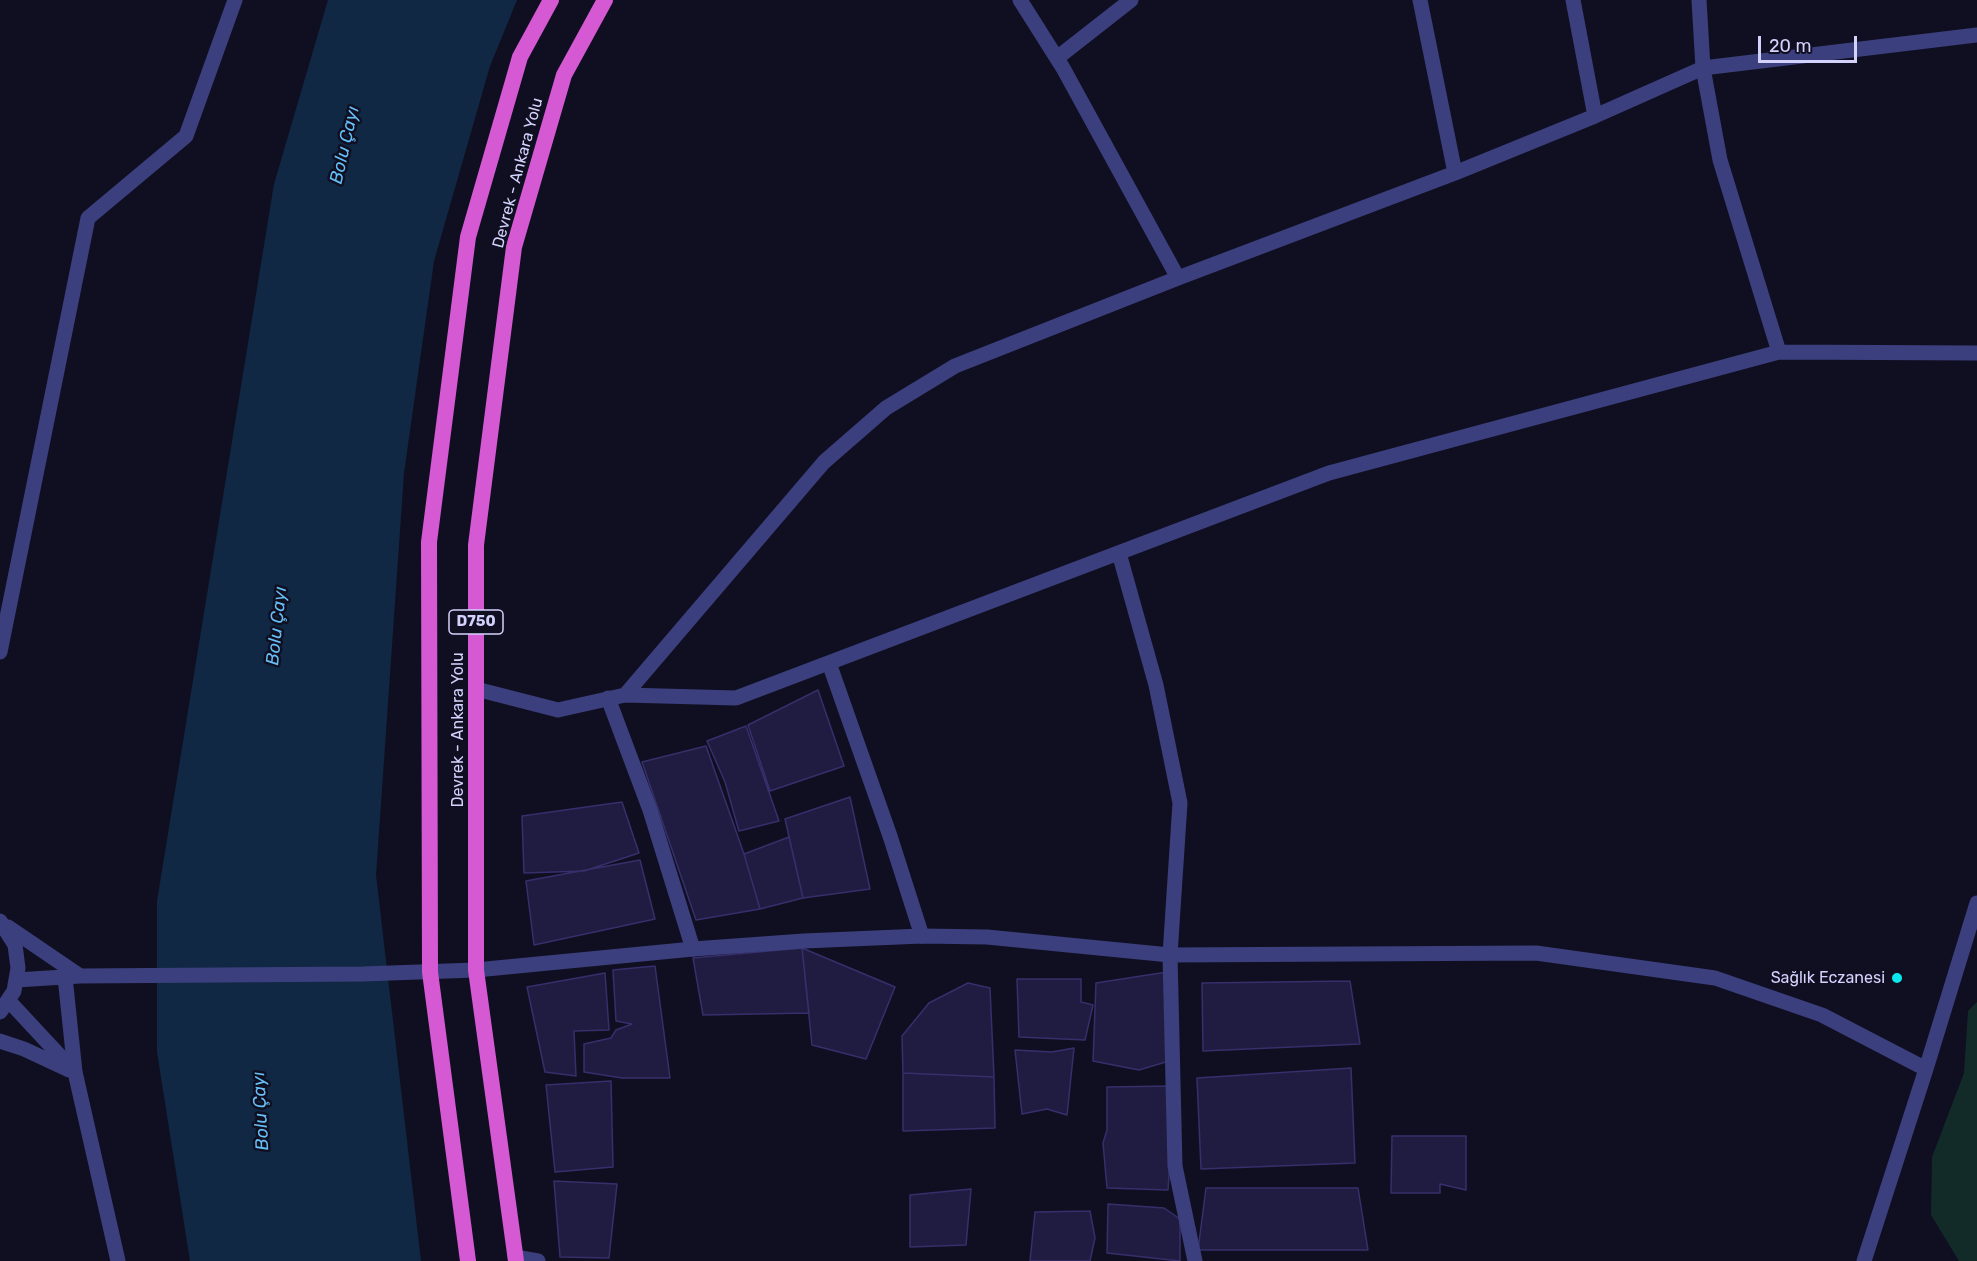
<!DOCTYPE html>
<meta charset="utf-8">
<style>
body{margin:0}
#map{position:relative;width:1977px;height:1261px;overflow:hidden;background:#100f21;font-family:Rubik,sans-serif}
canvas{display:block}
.scale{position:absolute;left:1758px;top:36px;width:99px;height:27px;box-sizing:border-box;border:3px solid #d3d2fd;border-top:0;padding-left:8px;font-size:18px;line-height:21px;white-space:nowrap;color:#d3d2fd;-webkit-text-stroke:4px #100f21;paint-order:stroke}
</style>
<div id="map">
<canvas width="1977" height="1261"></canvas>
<div class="scale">20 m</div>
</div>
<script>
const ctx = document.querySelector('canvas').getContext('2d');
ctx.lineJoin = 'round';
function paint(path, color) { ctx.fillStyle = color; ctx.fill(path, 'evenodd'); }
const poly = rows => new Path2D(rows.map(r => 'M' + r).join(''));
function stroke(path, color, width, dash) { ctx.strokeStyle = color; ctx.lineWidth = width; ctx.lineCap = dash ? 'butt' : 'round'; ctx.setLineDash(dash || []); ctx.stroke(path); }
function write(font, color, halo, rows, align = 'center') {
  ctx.font = font + ' Rubik,sans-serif'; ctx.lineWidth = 5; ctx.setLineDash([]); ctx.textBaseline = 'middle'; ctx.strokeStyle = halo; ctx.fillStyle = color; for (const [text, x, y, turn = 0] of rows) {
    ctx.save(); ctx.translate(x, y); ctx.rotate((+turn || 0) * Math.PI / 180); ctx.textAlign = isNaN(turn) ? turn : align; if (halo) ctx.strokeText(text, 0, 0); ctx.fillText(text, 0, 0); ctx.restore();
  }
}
const green = poly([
 [1977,1002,1977,1261,1959,1261,1931,1215,1932,1157,1964,1073,1968,1011]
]);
const water = poly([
 [328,0,517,0,490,66,434,261,404,473,376,875,421,1261,190,1261,157,1052,157,901,274,184]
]);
const building = poly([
 [818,690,844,766,770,791,748,725,818,690],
 [746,726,779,821,739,831,725,782,707,741,746,726],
 [706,746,744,854,760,909,696,920,642,762,706,746],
 [850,797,870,889,803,898,785,819,850,797],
 [622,802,639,853,584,871,524,873,522,816,622,802],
 [789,837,803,898,760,909,744,854,789,837],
 [640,860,655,919,534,945,526,881,640,860],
 [802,948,809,1013,703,1015,693,958,802,948],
 [802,948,895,987,866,1059,812,1045,802,948],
 [655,966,670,1078,622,1078,584,1072,584,1044,611,1038,616,1030,632,1024,616,1021,613,970,655,966],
 [1167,972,1169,1061,1139,1070,1093,1061,1096,983,1167,972],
 [605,973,609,1030,574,1031,576,1076,545,1072,527,987,605,973],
 [1017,979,1081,979,1081,1002,1093,1005,1085,1040,1019,1037,1017,979],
 [1350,981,1360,1044,1203,1051,1202,983,1350,981],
 [968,983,990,988,994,1077,903,1073,902,1036,929,1003,968,983],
 [1074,1048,1067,1115,1047,1109,1022,1114,1015,1050,1052,1052,1074,1048],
 [1351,1068,1355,1163,1201,1169,1197,1078,1351,1068],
 [903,1073,994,1077,995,1128,903,1131,903,1073],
 [611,1081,613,1167,555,1172,546,1085,611,1081],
 [1172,1086,1172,1131,1168,1190,1107,1188,1103,1143,1107,1130,1107,1087,1172,1086],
 [1392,1136,1466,1136,1466,1190,1440,1184,1440,1193,1391,1193,1392,1136],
 [554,1181,617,1184,609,1258,560,1257,554,1181],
 [1206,1188,1358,1188,1368,1250,1198,1250,1206,1188],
 [971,1189,966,1245,910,1247,910,1195,971,1189],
 [1108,1204,1164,1208,1180,1219,1180,1261,1107,1253,1108,1204],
 [1090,1211,1095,1238,1090,1261,1030,1261,1035,1212,1090,1211]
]);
const minor = poly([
 [1020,0,1063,68,1178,278],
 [1420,0,1455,173],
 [1573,0,1595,116],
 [1699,0,1703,68,1720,160,1779,352],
 [1057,58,1131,0],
 [1119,553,1156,685,1180,803,1170,955,1175,1166,1195,1261],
 [0,652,88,218,186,136,235,0],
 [829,663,890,836,922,936],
 [476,689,558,710,625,695,824,462,886,408,955,366,1178,278,1455,173,1595,116,1703,68,1977,35],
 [625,695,736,698,1329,473,1779,352,1977,353],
 [608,698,650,810,693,949],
 [65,977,75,1072,118,1261],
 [515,1257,538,1261]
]);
const tertiary = poly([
 [0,921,15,945,18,968,14,991,0,1012],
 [8,927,80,976],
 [16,980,80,976,362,974,476,970,693,949,804,941,922,936,987,937,1170,955,1536,953,1715,978,1822,1015,1926,1069],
 [8,1000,75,1072],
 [0,1041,24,1049,69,1070],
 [1864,1261,1926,1069,1977,903]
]);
const trunk = poly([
 [468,1261,430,972,429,542,468,237,520,57,551,0],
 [516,1261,476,970,476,545,514,247,564,75,605,0]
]);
const markers = [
 [1897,978,6,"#0ce9ee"]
];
const shields = [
 [476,622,54]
];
const shieldNames = [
 ["D750",476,622]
];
const streetNames = [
 ["Devrek - Ankara Yolu",518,173,-75],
 ["Devrek - Ankara Yolu",458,730,-90]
];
const poiNames = [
 ["Sağlık Eczanesi",1885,978]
];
const waterNames = [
 ["Bolu Çayı",345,145,-77],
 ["Bolu Çayı",277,626,-84],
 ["Bolu Çayı",261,1111,-93]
];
paint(green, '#122b28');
paint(water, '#102844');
paint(building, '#201c41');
stroke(building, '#362f6c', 1.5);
stroke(minor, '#3c3f7e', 15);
stroke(tertiary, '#3c3f7e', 15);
stroke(trunk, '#d459d2', 16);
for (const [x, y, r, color] of markers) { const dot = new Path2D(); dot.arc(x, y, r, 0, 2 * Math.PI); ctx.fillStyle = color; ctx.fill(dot); stroke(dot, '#100f21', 2); }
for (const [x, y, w] of shields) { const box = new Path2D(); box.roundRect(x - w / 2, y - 12, w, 24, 4.5); ctx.fillStyle = '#100f21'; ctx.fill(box); stroke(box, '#d3d2fd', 1.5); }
write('bold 15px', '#d3d2fd', null, shieldNames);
write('16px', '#d3d2fd', '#100f21', streetNames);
write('16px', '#d3d2fd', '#100f21', poiNames, 'right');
write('italic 18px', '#65bff7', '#100f21', waterNames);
</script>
